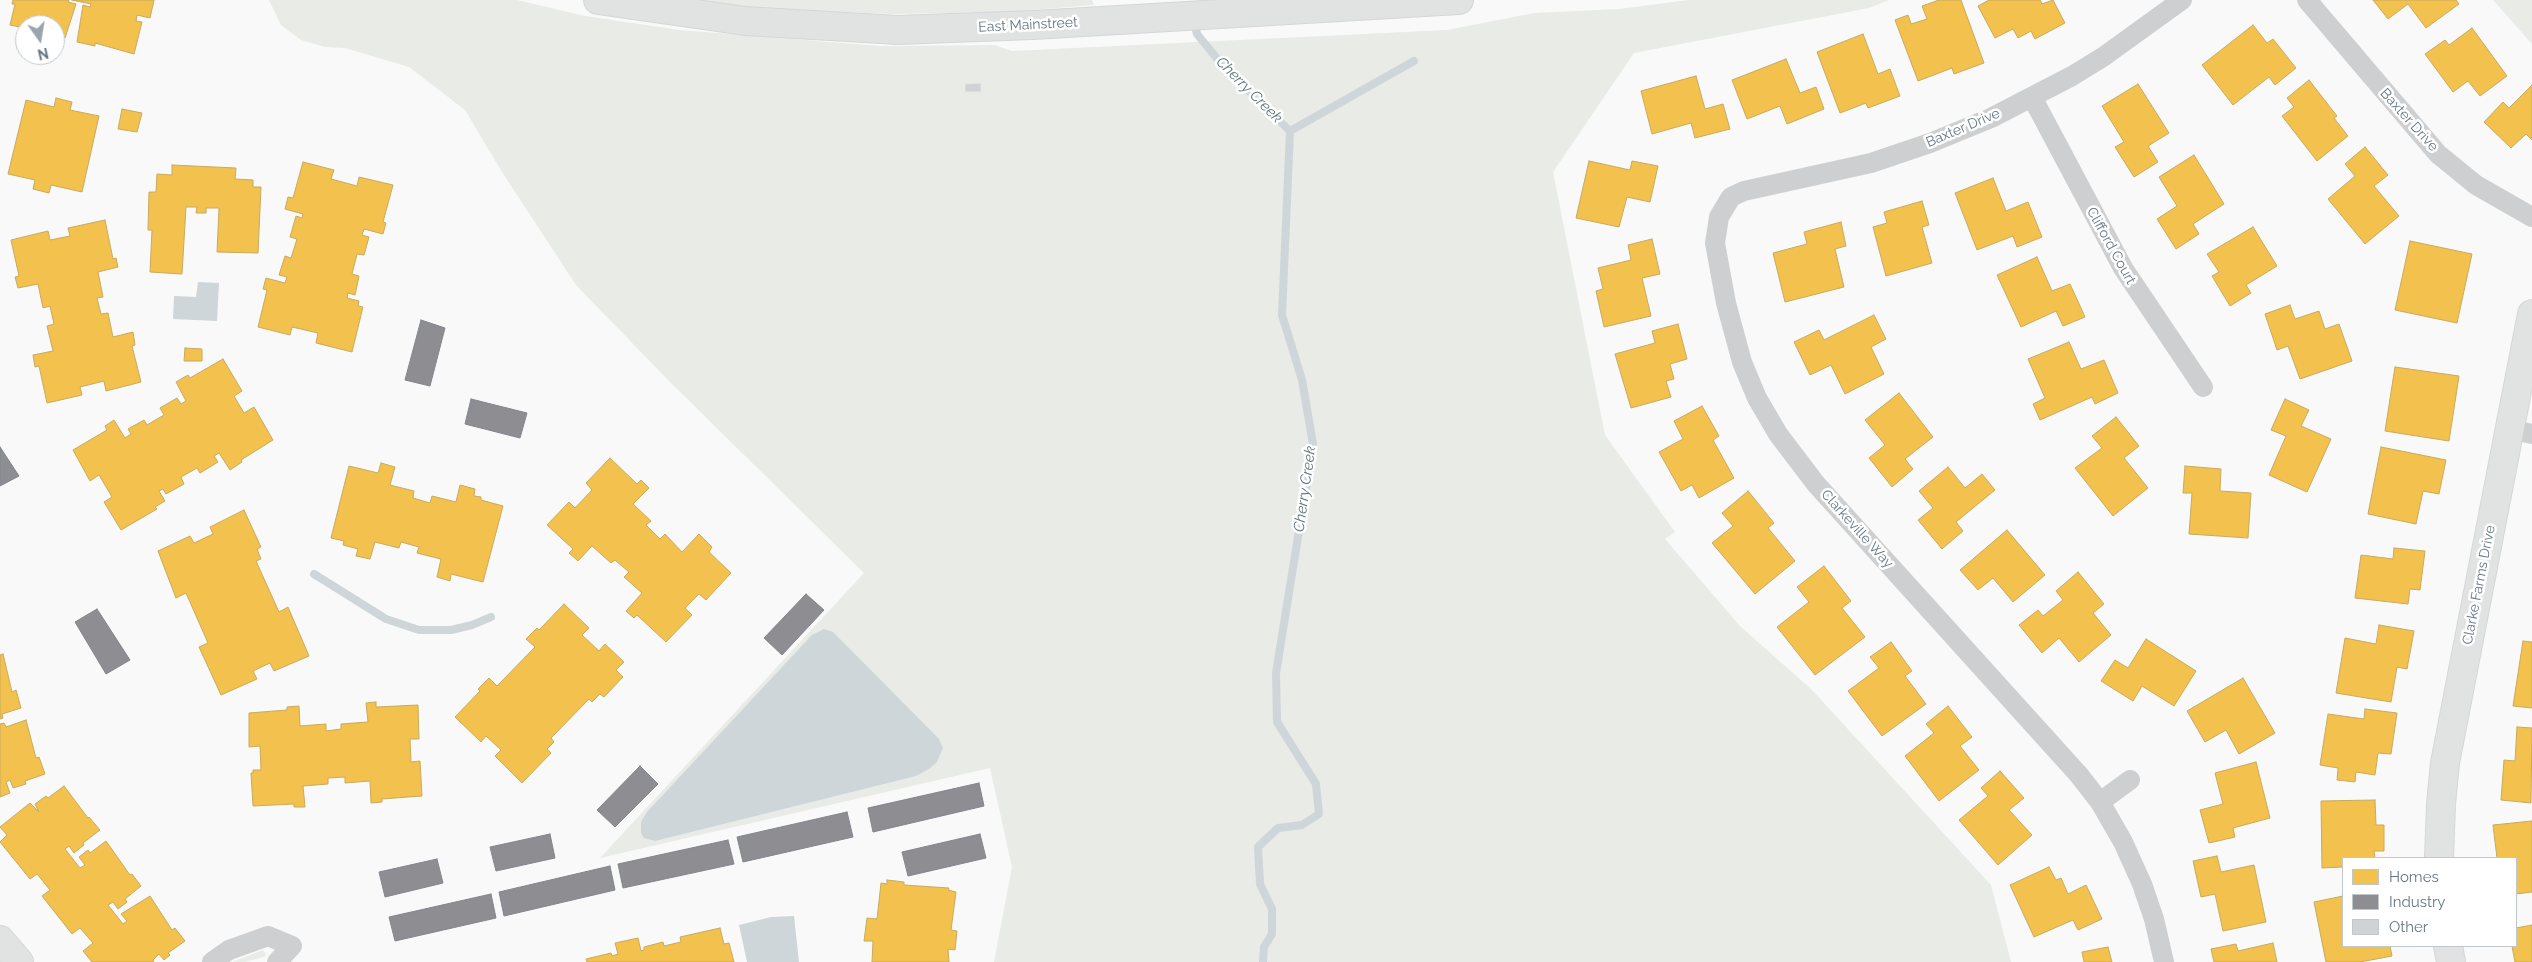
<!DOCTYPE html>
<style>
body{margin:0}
#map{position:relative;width:2532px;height:962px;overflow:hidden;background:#f9f9f9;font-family:Raleway,sans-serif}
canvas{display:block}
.legend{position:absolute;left:2342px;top:857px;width:175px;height:90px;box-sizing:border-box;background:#fff;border:1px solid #c1c8cd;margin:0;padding:6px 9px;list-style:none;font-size:15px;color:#657683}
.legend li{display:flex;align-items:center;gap:10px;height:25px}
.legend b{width:25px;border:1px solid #c1c8cd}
.north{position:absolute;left:15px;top:15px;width:50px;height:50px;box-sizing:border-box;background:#fff;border:1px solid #c1c8cd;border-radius:50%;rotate:167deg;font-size:14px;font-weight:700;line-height:20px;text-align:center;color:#657683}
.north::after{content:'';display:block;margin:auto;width:18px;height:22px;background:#99a4ac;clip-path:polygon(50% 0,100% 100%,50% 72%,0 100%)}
</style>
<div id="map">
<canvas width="2532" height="962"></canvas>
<ul class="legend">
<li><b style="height:14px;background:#f2c14e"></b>Homes</li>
<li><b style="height:14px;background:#8d8d92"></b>Industry</li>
<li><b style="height:14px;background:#d0d2d3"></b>Other</li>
</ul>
<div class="north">N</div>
</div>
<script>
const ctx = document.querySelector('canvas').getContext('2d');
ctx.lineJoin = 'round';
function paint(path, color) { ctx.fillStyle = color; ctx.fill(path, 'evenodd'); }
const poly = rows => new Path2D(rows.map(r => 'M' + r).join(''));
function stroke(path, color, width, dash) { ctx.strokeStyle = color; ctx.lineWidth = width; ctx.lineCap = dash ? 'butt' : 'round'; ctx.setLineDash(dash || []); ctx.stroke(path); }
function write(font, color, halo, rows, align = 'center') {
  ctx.font = font + ' Raleway,sans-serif'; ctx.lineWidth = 5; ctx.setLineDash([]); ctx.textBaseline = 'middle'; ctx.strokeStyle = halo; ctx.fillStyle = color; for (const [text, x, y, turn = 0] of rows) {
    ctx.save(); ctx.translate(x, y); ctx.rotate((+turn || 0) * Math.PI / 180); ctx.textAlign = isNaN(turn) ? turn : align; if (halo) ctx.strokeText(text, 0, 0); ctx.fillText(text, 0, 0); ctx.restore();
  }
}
const green = poly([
 [269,0,517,0,585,16,680,30,880,46,994,45,1012,51,1447,30,1534,13,1619,9,1689,0,1889,0,1869,8,1634,53,1553,172,1605,435,1675,532,1665,539,1740,626,1812,690,1991,885,2011,962,994,962,1012,867,990,768,600,858,864,573,669,381,576,285,502,172,465,110,409,67,345,48,325,47,301,40,281,25],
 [682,0,1092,0,1094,5,1006,12,893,14,766,9],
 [2493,0,2532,0,2532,44],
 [263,950,266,955,264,957,244,962,232,962]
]);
const water = poly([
 [198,282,219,283,217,321,173,319,174,296,196,297],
 [824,629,833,632,939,739,943,748,937,762,929,769,916,776,655,841,644,838,641,833,641,822,647,812,812,635],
 [794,916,799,962,747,962,739,925,771,917]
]);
const homes = poly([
 [13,0,69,0,68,2,76,4,65,38,55,35,55,25,25,25,25,28,10,25,15,4,12,4,13,0],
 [72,0,154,0,150,18,137,15,136,21,142,22,134,54,95,43,95,46,77,42,83,5,90,7,91,4,72,0],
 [1939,0,1961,0,1984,63,1954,74,1952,68,1918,81,1895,20,1908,15,1911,24,1927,19,1922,6,1939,0],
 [1989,0,2040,0,2042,4,2053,0,2065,23,2035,39,2031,31,2018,38,2013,29,1995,38,1978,6,1989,0],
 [2373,0,2456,0,2459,4,2426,28,2408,4,2388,19,2373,0],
 [2253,25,2267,43,2273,39,2296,68,2275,85,2269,77,2233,105,2202,65,2253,25],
 [2472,28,2507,76,2480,96,2468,81,2453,92,2425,54,2445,40,2449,45,2472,28],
 [1863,34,1878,74,1890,69,1900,96,1868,108,1866,103,1840,113,1817,52,1863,34],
 [1786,59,1800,93,1816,87,1824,109,1787,124,1780,106,1747,119,1732,80,1786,59],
 [1696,76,1705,109,1723,104,1730,129,1695,138,1691,123,1652,134,1641,91,1696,76],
 [2309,80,2337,116,2334,118,2348,136,2317,161,2282,116,2294,107,2287,98,2309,80],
 [2138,84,2169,133,2148,146,2158,162,2134,177,2115,147,2124,142,2102,106,2138,84],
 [2532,85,2532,140,2526,134,2511,148,2484,122,2503,102,2509,108,2532,85],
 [56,98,72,102,70,110,99,116,82,192,51,185,49,193,33,189,35,180,8,174,26,100,54,107,56,98],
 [122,109,142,113,137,132,118,129,122,109],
 [2365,147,2388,175,2374,186,2399,216,2365,244,2328,199,2355,176,2345,164,2365,147],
 [2194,155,2224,204,2193,224,2199,234,2176,249,2157,219,2177,206,2159,177,2194,155],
 [1589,161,1630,170,1632,161,1658,166,1650,202,1627,197,1619,227,1576,218,1589,161],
 [303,162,334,170,331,179,357,186,359,177,393,185,383,222,386,223,383,234,364,229,362,235,369,237,364,255,357,254,352,274,359,276,355,295,348,293,347,298,359,301,358,306,363,307,352,352,316,343,318,333,292,327,290,335,258,327,267,290,263,289,266,278,285,283,287,277,279,275,285,256,291,258,297,239,290,237,296,216,302,218,303,214,285,209,288,197,293,198,303,162],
 [172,165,236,168,235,179,253,180,253,187,261,187,258,253,217,252,219,208,206,208,206,213,196,213,197,207,186,207,182,274,150,272,152,230,148,230,149,192,156,192,157,174,172,175,172,165],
 [1993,178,2006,211,2028,202,2042,237,2017,247,2013,236,1977,250,1955,193,1993,178],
 [1922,201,1929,225,1922,227,1932,263,1886,276,1873,227,1887,223,1884,212,1922,201],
 [105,220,113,259,116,258,118,267,98,272,103,297,97,298,101,314,108,313,113,337,133,332,135,345,132,346,141,382,106,391,104,381,80,387,82,395,47,403,39,366,35,367,33,355,53,351,47,326,54,324,50,306,43,308,38,284,18,288,15,277,19,276,11,240,48,231,50,240,70,236,68,228,105,220],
 [1841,222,1846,246,1835,249,1844,287,1785,302,1773,253,1807,244,1804,232,1841,222],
 [2253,227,2277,266,2246,285,2251,293,2230,306,2212,276,2219,272,2207,254,2253,227],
 [1652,239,1660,274,1642,278,1651,316,1604,327,1596,291,1603,289,1598,268,1631,260,1628,245,1652,239],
 [2410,241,2472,254,2457,323,2395,310,2410,241],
 [2037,257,2052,291,2070,284,2085,317,2063,326,2056,311,2021,327,1997,275,2037,257],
 [2290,305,2295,319,2319,311,2325,329,2339,324,2352,361,2300,379,2288,346,2277,350,2265,314,2290,305],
 [1874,315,1886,339,1871,347,1884,374,1845,394,1831,365,1810,375,1794,342,1819,330,1824,340,1874,315],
 [1678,324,1687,359,1670,364,1674,379,1666,381,1671,397,1631,408,1615,354,1655,343,1652,331,1678,324],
 [2069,342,2081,369,2104,360,2118,393,2095,404,2092,397,2040,420,2033,404,2045,398,2028,359,2069,342],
 [185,348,202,349,202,361,184,361,185,348],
 [223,359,242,391,234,396,244,413,254,407,273,440,241,460,242,462,230,470,219,453,214,456,218,462,200,473,197,468,181,477,184,484,166,494,163,489,159,491,165,501,155,507,157,509,121,530,104,502,112,497,99,475,90,481,73,450,107,430,105,426,114,420,125,438,131,434,128,429,144,420,147,425,164,415,160,408,177,398,181,404,186,401,176,382,188,375,190,378,223,359],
 [2395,367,2459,376,2449,441,2385,431,2395,367],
 [1899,393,1933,437,1905,459,1913,469,1892,487,1869,458,1885,445,1865,420,1899,393],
 [2285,399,2309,410,2301,426,2331,439,2307,492,2269,475,2286,436,2271,430,2285,399],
 [1702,406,1719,436,1713,440,1734,478,1699,498,1692,485,1681,491,1659,452,1683,439,1674,421,1702,406],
 [2116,417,2139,446,2124,458,2148,488,2113,516,2075,468,2102,448,2092,436,2116,417],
 [2381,447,2446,460,2439,494,2423,491,2416,524,2368,514,2381,447],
 [610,458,637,484,641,480,649,488,633,504,651,521,646,525,660,539,665,534,682,552,699,534,712,547,709,552,731,573,706,600,699,594,685,608,692,615,666,642,637,615,634,618,626,611,642,593,624,577,629,572,615,560,611,563,592,546,578,561,569,553,573,549,547,525,569,502,575,508,592,490,586,483,610,458],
 [381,463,395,467,390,485,414,491,413,498,430,503,432,496,456,502,460,485,475,489,474,496,481,497,481,500,503,506,483,582,451,574,450,581,437,577,441,559,417,553,419,547,401,542,399,548,375,542,370,559,356,556,358,549,343,545,344,541,331,538,349,466,378,473,381,463],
 [2185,466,2221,469,2220,491,2251,493,2248,538,2189,534,2192,493,2183,493,2185,466],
 [1948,467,1965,488,1982,474,1995,490,1956,522,1963,531,1942,549,1918,520,1933,508,1919,491,1948,467],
 [1748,491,1774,523,1768,528,1795,561,1755,594,1712,543,1733,526,1722,513,1748,491],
 [244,510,261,547,257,549,261,559,256,561,279,612,288,607,309,656,274,671,270,663,253,671,257,679,221,695,199,647,208,643,186,593,176,598,158,551,190,536,194,543,213,534,210,527,244,510],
 [2007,530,2045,575,2013,602,1993,578,1978,590,1960,570,2007,530],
 [2394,548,2425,551,2420,590,2410,589,2408,604,2355,598,2361,555,2393,559,2394,548],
 [1824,566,1851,601,1842,608,1865,637,1815,675,1777,627,1809,602,1797,587,1824,566],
 [2078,572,2104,604,2093,613,2111,635,2079,662,2059,638,2042,653,2019,625,2038,610,2043,616,2063,600,2056,591,2078,572],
 [564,604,589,628,582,635,599,651,605,644,624,662,616,670,623,677,604,697,600,694,592,702,589,699,551,738,554,742,547,749,551,753,522,783,495,756,501,750,486,736,481,742,455,717,480,691,478,689,489,678,497,686,535,647,526,639,537,628,539,630,564,604],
 [2379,625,2414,631,2407,669,2397,667,2391,702,2336,693,2345,638,2376,644,2379,625],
 [2146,639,2196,671,2174,706,2142,686,2133,701,2101,681,2115,660,2128,668,2146,639],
 [2523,641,2532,642,2532,708,2513,706,2523,641],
 [1891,642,1912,671,1905,676,1926,704,1882,736,1848,691,1879,668,1870,657,1891,642],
 [3,654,12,692,16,690,21,708,2,714,3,718,0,719,0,655,3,654],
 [2243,678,2275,733,2239,754,2226,730,2205,742,2187,711,2243,678],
 [376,702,376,707,418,705,419,739,410,739,411,762,420,761,422,796,382,799,382,802,371,803,370,781,345,783,345,777,328,778,328,784,303,786,305,807,294,807,294,804,253,806,251,773,253,773,253,770,261,770,260,746,249,747,249,713,287,710,287,707,299,706,300,726,326,724,326,731,341,729,341,724,368,722,366,703,376,702],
 [1948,706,1972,737,1960,746,1979,770,1939,801,1905,756,1934,733,1926,724,1948,706],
 [2365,709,2397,713,2391,754,2378,753,2375,775,2356,772,2355,782,2337,780,2338,768,2320,765,2328,714,2364,719,2365,709],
 [26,720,36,758,39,757,45,774,25,781,26,784,13,788,10,780,6,782,10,793,0,797,0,724,4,723,6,727,26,720],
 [2517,727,2532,728,2531,803,2501,800,2504,760,2515,761,2517,727],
 [2256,762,2270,818,2233,828,2235,837,2209,843,2200,810,2223,804,2215,773,2256,762],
 [2000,771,2024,798,2009,810,2032,835,1998,865,1959,820,1988,796,1981,788,2000,771],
 [64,786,88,818,89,817,100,830,83,843,84,845,74,853,69,846,65,849,80,868,85,865,79,857,88,850,90,853,106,841,130,875,132,874,141,886,125,899,127,902,118,909,113,902,108,905,123,924,127,921,121,914,150,896,172,930,175,928,185,941,168,953,170,955,164,960,159,954,153,960,154,962,92,962,83,951,93,943,80,928,72,934,42,896,50,890,37,874,30,879,0,842,7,835,0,827,30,803,39,812,35,804,46,796,48,798,64,786],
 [2375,800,2376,825,2384,825,2384,851,2374,851,2375,858,2343,858,2343,867,2322,868,2321,801,2375,800],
 [2532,821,2532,892,2516,894,2516,858,2497,858,2493,825,2532,821],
 [2217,856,2221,872,2254,865,2266,922,2223,931,2215,894,2201,897,2193,861,2217,856],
 [2049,867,2056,880,2061,878,2068,894,2086,885,2102,919,2078,930,2073,920,2034,937,2010,885,2049,867],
 [887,880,904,882,904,885,949,888,948,890,956,892,951,930,957,931,955,950,948,949,949,962,872,962,873,941,864,941,867,918,877,919,881,883,887,884,887,880],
 [2343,896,2343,946,2390,946,2392,956,2360,962,2326,962,2314,902,2343,896],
 [2532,925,2532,962,2515,962,2512,946,2516,946,2516,928,2532,925],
 [720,928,724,944,729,943,734,962,587,962,586,959,611,953,612,956,618,954,615,943,638,938,641,951,644,950,644,947,663,942,664,946,681,942,680,937,720,928],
 [2273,943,2277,962,2214,962,2211,949,2236,944,2238,951,2273,943],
 [2108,947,2112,962,2084,962,2082,952,2108,947]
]);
const industry = poly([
 [421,320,445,328,430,386,405,380,421,320],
 [471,399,527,413,520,438,465,424,471,399],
 [0,447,19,476,0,486,0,447],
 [806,594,824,610,782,655,764,638,806,594],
 [97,609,130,660,106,674,75,622,97,609],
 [640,766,658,784,615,827,597,810,640,766],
 [979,783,984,806,873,832,868,808,979,783],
 [847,812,853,837,743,862,737,837,847,812],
 [550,834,555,858,496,871,490,847,550,834],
 [980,834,986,858,908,876,902,852,980,834],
 [728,840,734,864,623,888,618,864,728,840],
 [437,859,443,883,385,897,379,872,437,859],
 [610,866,615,890,504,916,499,892,610,866],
 [491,894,496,918,395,941,389,917,491,894]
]);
const stream = poly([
 [1194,21,1197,34,1224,67,1290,131,1282,315,1302,380,1313,444,1276,673,1277,722,1316,784,1319,814,1302,825,1278,828,1258,847,1260,884,1272,909,1272,934,1264,947,1263,962],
 [1290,131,1414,61],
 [314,574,386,619,419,630,451,630,472,625,491,617]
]);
const building = poly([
 [981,83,981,92,965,92,965,84,981,83]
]);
const street = poly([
 [2307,0,2438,154,2476,185,2532,217],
 [2032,97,2123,268,2203,387],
 [2509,429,2532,434],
 [2100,802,2130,780],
 [212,962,229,950,268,936,292,946,277,962],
 [2164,962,2154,919,2142,884,2123,842,2100,802,2079,775,1816,484,1778,434,1757,398,1742,362,1726,303,1715,243,1719,217,1731,197,1744,191,1871,163,1930,143,1991,118,2072,76,2103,57,2182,0]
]);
const secondary = poly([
 [2439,858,2441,804,2445,763,2532,314],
 [0,940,19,962],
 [2448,946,2451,962]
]);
const primary = poly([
 [598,0,745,21,898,30,1033,25,1459,0]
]);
const streetNames = [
 ["East Mainstreet",1028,25,-3],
 ["Baxter Drive",2409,120,48],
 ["Baxter Drive",1963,128,-23],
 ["Clifford Court",2111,246,61],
 ["Clarkeville Way",1857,529,48],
 ["Clarke Farms Drive",2479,585,-79]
];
const waterNames = [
 ["Cherry Creek",1249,90,45],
 ["Cherry Creek",1305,489,-82]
];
paint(green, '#e8ebe6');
paint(water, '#ced6d9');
paint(homes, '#f2c14e');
stroke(homes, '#c8aa5e', 1);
paint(industry, '#8d8d92');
stroke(industry, '#81868e', 1);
stroke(stream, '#ced6d9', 8);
paint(building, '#d0d2d3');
stroke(building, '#e8e8e8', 1);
stroke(secondary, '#d5d6d7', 30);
stroke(primary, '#d5d6d7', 30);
stroke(street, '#cecfd0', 20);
stroke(secondary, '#e1e2e2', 28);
stroke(primary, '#e1e2e2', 28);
write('14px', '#657683', '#fff', streetNames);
write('italic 15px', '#60757c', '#fff', waterNames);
</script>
